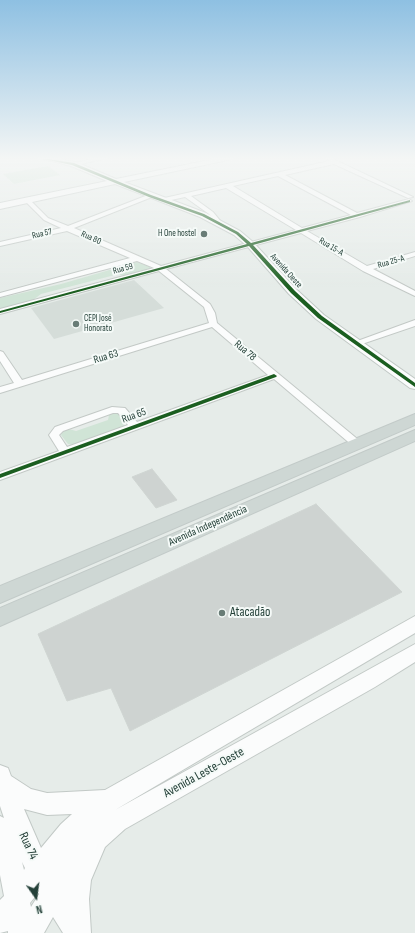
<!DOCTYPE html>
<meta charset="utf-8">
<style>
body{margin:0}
#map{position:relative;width:415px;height:933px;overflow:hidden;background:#e6ece9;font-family:"Sofia Sans Condensed",sans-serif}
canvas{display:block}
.north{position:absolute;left:16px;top:877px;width:40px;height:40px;-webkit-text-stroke:3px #f5faf8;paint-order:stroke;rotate:166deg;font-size:11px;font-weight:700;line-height:16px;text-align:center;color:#244038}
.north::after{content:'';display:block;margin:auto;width:14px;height:18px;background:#244038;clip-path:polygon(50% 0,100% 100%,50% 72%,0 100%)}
</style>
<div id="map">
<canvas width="415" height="933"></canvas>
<div class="north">N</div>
</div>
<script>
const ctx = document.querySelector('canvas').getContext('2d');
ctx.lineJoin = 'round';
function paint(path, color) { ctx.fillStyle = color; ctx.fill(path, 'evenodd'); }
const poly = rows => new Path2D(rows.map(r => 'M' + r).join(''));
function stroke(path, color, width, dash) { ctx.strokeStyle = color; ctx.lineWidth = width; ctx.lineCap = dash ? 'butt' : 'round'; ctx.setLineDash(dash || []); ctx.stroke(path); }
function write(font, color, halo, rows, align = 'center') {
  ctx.font = font + ' "Sofia Sans Condensed",sans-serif'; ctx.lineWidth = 4; ctx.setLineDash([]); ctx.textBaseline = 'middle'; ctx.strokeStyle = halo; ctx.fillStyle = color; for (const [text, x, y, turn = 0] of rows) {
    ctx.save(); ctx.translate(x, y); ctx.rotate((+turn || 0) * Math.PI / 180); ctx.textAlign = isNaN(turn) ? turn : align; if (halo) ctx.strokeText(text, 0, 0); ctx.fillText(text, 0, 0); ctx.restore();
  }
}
const built = poly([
 [134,280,164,308,54,339,31,308]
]);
const green = poly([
 [48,166,60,175,14,184,3,174],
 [137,262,150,267,150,269,125,275,115,275,41,294,33,300,0,309,0,298,61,284],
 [114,413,118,413,125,421,124,426,74,445,68,444,61,435,63,431,69,429,76,431,108,420,109,415]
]);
const building = poly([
 [152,469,177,500,156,508,132,477,152,469],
 [316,504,402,592,130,731,111,688,67,701,38,634,316,504]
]);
const street = poly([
 [96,158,106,158,73,166,70,164,96,158],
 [327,158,331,158,413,197,408,198,334,164,285,175,357,213,409,199,412,201,360,217,307,231,367,266,415,252,415,256,373,269,415,291,415,296,363,271,301,233,166,269,210,304,215,313,217,323,361,442,362,444,361,446,353,446,274,379,0,480,0,472,59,451,49,435,55,427,112,407,125,408,137,422,268,375,212,327,0,393,0,387,14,383,0,361,0,351,3,352,22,380,209,323,204,307,159,271,0,314,0,309,154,268,137,261,0,297,0,293,130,258,67,231,0,246,0,242,61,228,44,220,25,201,25,199,29,199,48,218,68,226,148,195,152,195,152,197,74,228,161,266,296,230,226,188,191,196,213,212,222,223,219,225,209,214,185,197,162,202,159,200,160,199,329,161,327,158],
 [278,176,351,215,302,228,233,186,278,176],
 [113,413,118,413,128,425,67,447,59,435,63,431,113,413],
 [415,320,415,326,359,345,353,345,352,343,415,320]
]);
const secondary = poly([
 [39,158,53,158,76,162,116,179,219,158,232,158,228,160,124,182,206,213,240,231,253,242,297,290,324,315,415,379,415,389,410,388,316,319,289,294,247,246,234,235,200,217,115,184,0,209,0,203,107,181,71,166,39,158],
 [415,616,415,633,115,810,415,644,415,662,375,687,125,829,105,847,91,880,89,899,91,933,63,933,53,917,44,933,8,933,8,931,0,933,0,900,4,896,0,875,0,816,4,818,0,806,0,765,8,768,11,776,31,789,47,793,105,790,415,616],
 [24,809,47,815,72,814,61,824,41,848,24,809],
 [22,862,25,868,24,870,22,862],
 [38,893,39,894,31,907,30,903,38,893]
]);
const primary = poly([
 [415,414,415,425,0,603,0,586,415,414],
 [415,430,415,441,0,626,0,608,415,430]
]);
const cycleway = poly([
 [42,158,74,163,151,195,204,214,238,232,251,243,410,200,410,202,253,245,295,291,322,316,415,383,415,387,318,318,291,293,249,246,0,313,0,311,247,244,236,234,202,216,149,197,72,165,43,159,42,158],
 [274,374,277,376,276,377,0,478,0,474,274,374]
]);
const markers = [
 [204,234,4,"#687c76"],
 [76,324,4,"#687c76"],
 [222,613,4,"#687c76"]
];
const farStreetnames = [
 ["Rua 57",42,234,-13],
 ["Rua 80",91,238,24],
 ["Rua 15-A",331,247,31],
 ["Rua 25-A",391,262,-16],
 ["Rua 59",123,269,-15],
 ["Avenida Oeste",286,271,48]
];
const farPoinames = [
 ["H One hostel",196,234],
 ["CEPI José",84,319,"left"],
 ["Honorato",84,329,"left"]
];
const streetNames = [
 ["Rua 78",245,351,40],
 ["Rua 63",106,357,-17],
 ["Rua 65",134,416,-20],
 ["Avenida Independência",208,526,-24]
];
const nearPoinames = [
 ["Atacadão",230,613]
];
const nearStreetnames = [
 ["Avenida Leste-Oeste",204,773,-29],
 ["Rua 74",28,846,65]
];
paint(built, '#d5ddd9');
paint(green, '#d0e4d6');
paint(building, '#ced3d1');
stroke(building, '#cfd5d2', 1);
stroke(street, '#c3c9c6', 2);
stroke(secondary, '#c2c9c6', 2);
stroke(primary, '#c2cac8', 2);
paint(street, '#fbfcfc');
paint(secondary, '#fbfcfc');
paint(primary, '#ced7d4');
paint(cycleway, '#1b5e20');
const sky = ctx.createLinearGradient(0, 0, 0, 288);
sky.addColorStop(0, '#8ec0e2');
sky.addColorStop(0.55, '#f4f6f5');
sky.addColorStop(1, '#f4f6f500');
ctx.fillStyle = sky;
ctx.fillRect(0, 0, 415, 288);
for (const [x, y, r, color] of markers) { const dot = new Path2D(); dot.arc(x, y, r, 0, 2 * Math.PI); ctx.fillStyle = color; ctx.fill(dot); stroke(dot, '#f5faf8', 1.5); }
write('9px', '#244038', '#f5faf8', farStreetnames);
write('9px', '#244038', '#f5faf8', farPoinames, 'right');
write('11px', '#244038', '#f5faf8', streetNames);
write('13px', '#244038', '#f5faf8', nearPoinames, 'left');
write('13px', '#244038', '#f5faf8', nearStreetnames);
</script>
